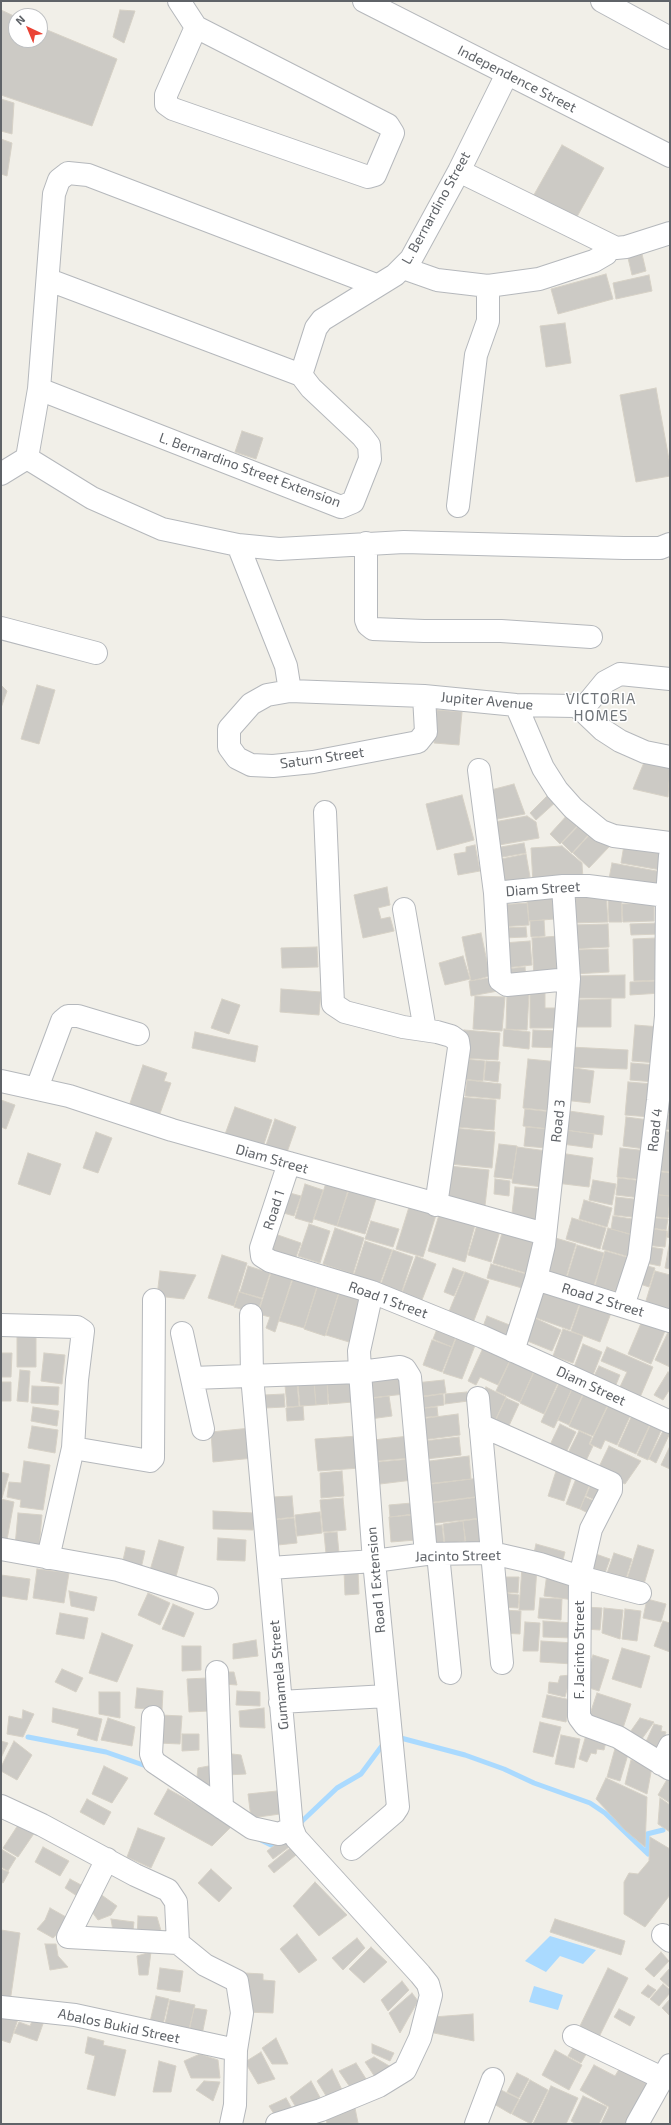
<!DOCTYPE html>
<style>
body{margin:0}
#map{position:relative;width:671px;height:2125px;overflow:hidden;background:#f1efe8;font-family:"Exo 2",sans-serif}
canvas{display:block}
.frame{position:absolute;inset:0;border:2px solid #5f6368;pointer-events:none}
.north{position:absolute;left:8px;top:8px;width:40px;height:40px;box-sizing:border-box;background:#fff;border:1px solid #bfc1c3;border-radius:50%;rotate:316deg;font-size:11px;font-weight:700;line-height:16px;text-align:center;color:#5f6368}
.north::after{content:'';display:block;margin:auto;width:14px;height:18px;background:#ea4335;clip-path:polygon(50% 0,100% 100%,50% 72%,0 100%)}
</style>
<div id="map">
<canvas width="671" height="2125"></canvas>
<div class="frame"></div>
<div class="north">N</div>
</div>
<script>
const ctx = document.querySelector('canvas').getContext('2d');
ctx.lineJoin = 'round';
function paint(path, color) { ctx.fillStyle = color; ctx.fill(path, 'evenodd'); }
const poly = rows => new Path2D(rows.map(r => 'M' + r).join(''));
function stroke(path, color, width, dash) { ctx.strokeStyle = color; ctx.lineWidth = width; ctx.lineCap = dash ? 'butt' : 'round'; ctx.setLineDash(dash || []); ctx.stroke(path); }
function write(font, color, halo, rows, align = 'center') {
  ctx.font = font + ' "Exo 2",sans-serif'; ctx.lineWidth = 3; ctx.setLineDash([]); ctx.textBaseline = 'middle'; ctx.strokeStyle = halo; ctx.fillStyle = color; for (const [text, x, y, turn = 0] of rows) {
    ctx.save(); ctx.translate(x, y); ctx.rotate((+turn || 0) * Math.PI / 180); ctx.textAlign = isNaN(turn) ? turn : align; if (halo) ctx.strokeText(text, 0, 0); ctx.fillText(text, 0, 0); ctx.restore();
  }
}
const water = poly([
 [550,1936,596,1950,583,1964,560,1956,546,1972,525,1961],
 [534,1986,563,1995,558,2010,529,2002]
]);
const stream = poly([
 [28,1737,106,1752,149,1767],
 [397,1737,465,1755,504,1769,534,1783,590,1803,605,1813,648,1854,647,1834,663,1830],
 [298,1825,337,1788,361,1774,384,1743],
 [259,1839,271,1845,279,1841]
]);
const building = poly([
 [1,10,16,17,16,40,40,40,40,27,117,59,92,126,1,95,1,10],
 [120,10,135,11,124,43,113,37,120,10],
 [1,99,14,103,12,134,1,131,1,99],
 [1,139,12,143,7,176,1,174,1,139],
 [562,145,604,168,573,224,531,200,562,145],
 [642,254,646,271,632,275,628,258,642,254],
 [606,274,613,299,558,314,551,289,606,274],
 [649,275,652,291,616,299,613,283,649,275],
 [565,323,571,363,546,367,540,326,565,323],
 [656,388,670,465,670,476,636,482,620,395,656,388],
 [242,431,263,438,256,459,235,452,242,431],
 [1,685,7,691,1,708,1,685],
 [37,685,55,690,39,744,21,739,37,685],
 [437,710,462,712,459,745,434,743,437,710],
 [645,760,670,765,668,797,633,789,645,760],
 [514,784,525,814,492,820,487,791,514,784],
 [551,792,558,800,536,820,530,813,551,792],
 [462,795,474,840,437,850,426,804,462,795],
 [569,813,580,823,560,844,550,834,569,813],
 [527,816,536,822,539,838,499,845,494,822,527,816],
 [581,823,591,832,572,853,562,843,581,823],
 [592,832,609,847,589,868,573,853,592,832],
 [524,843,526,853,497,858,495,848,524,843],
 [475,845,480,871,458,875,454,854,466,852,466,847,475,845],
 [624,845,664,852,661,870,621,863,624,845],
 [562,846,582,863,583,879,533,883,531,848,562,846],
 [526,854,530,877,505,882,501,859,526,854],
 [612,863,662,872,658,893,608,884,612,863],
 [387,887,390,905,378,908,381,919,390,917,394,931,363,938,354,895,387,887],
 [606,893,608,922,571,923,570,894,606,893],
 [554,896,555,919,529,921,527,897,554,896],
 [621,896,622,922,609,922,608,897,621,896],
 [527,903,529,925,500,927,499,905,527,903],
 [654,903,654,921,623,922,622,904,654,903],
 [544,920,545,936,531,937,530,921,544,920],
 [659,923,660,934,631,935,630,924,659,923],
 [608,924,609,947,572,949,571,925,608,924],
 [526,927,527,937,502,938,501,928,526,927],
 [481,933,490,976,471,981,462,937,481,933],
 [559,936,561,977,534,979,532,938,559,936],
 [657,938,659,980,634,981,633,939,657,938],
 [530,941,532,965,505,968,503,943,530,941],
 [317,947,318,967,282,968,281,948,317,947],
 [608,949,609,972,574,974,574,950,608,949],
 [463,956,470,979,445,985,439,963,463,956],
 [525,967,526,979,506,980,505,969,525,967],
 [625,975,625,998,574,998,574,976,625,975],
 [496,977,498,991,471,996,469,981,496,977],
 [661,981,661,993,630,995,630,982,661,981],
 [530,988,545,988,545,1008,560,1008,560,1028,530,1028,530,988],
 [281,989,321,992,319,1015,280,1012,281,989],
 [507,993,529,994,527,1030,506,1029,507,993],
 [475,996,505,997,502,1031,473,1029,475,996],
 [222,999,240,1005,229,1034,211,1028,222,999],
 [611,999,611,1027,574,1027,574,1000,611,999],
 [635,1025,661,1027,658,1063,632,1061,635,1025],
 [504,1029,530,1032,529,1049,503,1046,504,1029],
 [464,1030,500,1033,498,1060,462,1058,464,1030],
 [533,1030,562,1031,561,1048,532,1047,533,1030],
 [195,1032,258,1046,255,1062,192,1048,195,1032],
 [570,1047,628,1050,627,1069,569,1067,570,1047],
 [464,1059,485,1061,483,1081,462,1079,464,1059],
 [528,1059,559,1062,553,1111,523,1108,528,1059],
 [486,1061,500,1062,498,1082,484,1080,486,1061],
 [631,1063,657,1065,655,1082,630,1080,631,1063],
 [143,1065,167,1073,164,1081,171,1083,158,1119,128,1109,143,1065],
 [569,1067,594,1071,590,1103,564,1100,569,1067],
 [467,1080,501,1084,500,1099,465,1096,467,1080],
 [628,1082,653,1084,650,1117,625,1115,628,1082],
 [661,1096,670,1097,670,1114,659,1112,661,1096],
 [459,1097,496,1100,494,1130,456,1127,459,1097],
 [1,1100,15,1105,6,1129,1,1127,1,1100],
 [235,1107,272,1120,262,1150,224,1137,235,1107],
 [525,1109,552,1112,550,1129,523,1126,525,1109],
 [569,1111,604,1116,602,1135,566,1130,569,1111],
 [658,1113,670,1115,670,1130,656,1129,658,1113],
 [626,1117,649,1120,645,1149,623,1146,626,1117],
 [275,1119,296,1127,285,1158,264,1151,275,1119],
 [526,1127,547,1129,546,1148,524,1146,526,1127],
 [453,1128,495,1132,492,1168,450,1164,453,1128],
 [564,1130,594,1134,592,1148,562,1144,564,1130],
 [658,1131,670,1132,670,1172,654,1170,658,1131],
 [96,1132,112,1138,98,1173,83,1168,96,1132],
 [499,1144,517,1146,512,1179,494,1177,499,1144],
 [517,1147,547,1151,542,1187,512,1183,517,1147],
 [620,1148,648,1151,645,1180,617,1177,620,1148],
 [28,1153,61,1164,50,1195,18,1184,28,1153],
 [560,1153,593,1158,589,1187,556,1183,560,1153],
 [449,1166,489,1170,485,1206,445,1202,449,1166],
 [654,1171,670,1173,670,1196,651,1194,654,1171],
 [618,1178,643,1181,641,1198,616,1195,618,1178],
 [495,1179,510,1181,509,1196,494,1194,495,1179],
 [593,1180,616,1184,612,1205,589,1200,593,1180],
 [326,1183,348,1190,337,1226,314,1219,326,1183],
 [305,1184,323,1190,312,1223,295,1218,305,1184],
 [515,1187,542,1189,535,1227,511,1222,515,1187],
 [349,1190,376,1199,365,1234,337,1226,349,1190],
 [286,1192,301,1196,294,1216,280,1212,286,1192],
 [650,1194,670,1196,668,1218,647,1216,650,1194],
 [616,1197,642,1200,640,1218,614,1215,616,1197],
 [584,1200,612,1208,607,1227,579,1219,584,1200],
 [409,1207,436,1215,423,1257,396,1249,409,1207],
 [439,1215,475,1225,465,1262,428,1251,439,1215],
 [613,1216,639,1220,638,1236,611,1229,613,1216],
 [645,1217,668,1219,666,1230,644,1227,645,1217],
 [572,1218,606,1228,600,1249,566,1239,572,1218],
 [670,1220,670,1238,667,1237,670,1220],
 [371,1221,399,1229,393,1247,365,1239,371,1221],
 [309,1224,330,1231,320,1263,298,1256,309,1224],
 [477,1225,500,1231,491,1262,468,1255,477,1225],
 [335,1228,364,1238,353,1274,323,1264,335,1228],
 [608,1228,639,1237,633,1258,602,1249,608,1228],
 [646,1228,667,1231,665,1247,644,1245,646,1228],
 [503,1230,528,1238,533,1244,533,1251,526,1273,493,1263,503,1230],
 [275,1234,301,1243,294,1263,273,1256,272,1248,275,1234],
 [552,1237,576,1244,565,1281,546,1270,552,1237],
 [670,1240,670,1269,665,1268,670,1240],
 [365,1241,392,1250,378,1289,352,1281,365,1241],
 [577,1245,604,1253,593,1289,566,1281,577,1245],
 [644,1246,663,1249,660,1266,641,1262,644,1246],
 [393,1250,413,1257,400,1297,379,1290,393,1250],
 [605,1251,633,1259,622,1293,595,1286,605,1251],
 [222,1255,247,1263,234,1306,208,1298,222,1255],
 [416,1256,436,1264,420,1305,400,1298,416,1256],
 [491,1264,526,1274,522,1288,487,1278,491,1264],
 [640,1264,655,1268,649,1287,634,1282,640,1264],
 [248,1266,270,1273,262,1298,240,1292,248,1266],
 [453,1268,464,1272,454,1296,444,1292,453,1268],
 [160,1271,196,1275,184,1299,157,1296,160,1271],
 [655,1271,670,1275,670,1312,645,1304,655,1271],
 [465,1272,489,1281,473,1323,448,1314,465,1272],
 [271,1273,292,1279,275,1332,266,1328,270,1317,258,1314,271,1273],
 [293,1279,317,1286,304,1328,279,1321,293,1279],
 [318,1285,339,1292,325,1336,304,1329,318,1285],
 [541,1287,580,1302,570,1330,531,1316,541,1287],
 [239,1292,262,1299,257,1314,234,1307,239,1292],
 [339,1293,362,1300,349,1342,326,1335,339,1293],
 [581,1302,611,1313,600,1342,571,1331,581,1302],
 [487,1316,512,1326,507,1339,482,1329,487,1316],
 [530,1316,561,1330,552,1351,520,1338,530,1316],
 [642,1321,665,1331,651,1364,628,1354,642,1321],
 [437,1329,456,1336,452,1347,433,1339,437,1329],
 [563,1329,583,1336,573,1363,553,1356,563,1329],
 [669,1330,670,1330,670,1367,655,1360,669,1330],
 [17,1334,36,1334,36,1367,17,1367,17,1334],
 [457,1336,476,1343,462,1379,443,1373,457,1336],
 [432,1340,452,1347,442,1372,423,1365,432,1340],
 [583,1344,602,1352,593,1375,574,1367,583,1344],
 [607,1347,653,1367,638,1402,618,1391,627,1372,601,1361,607,1347],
 [483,1348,510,1360,498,1385,480,1377,476,1385,468,1381,483,1348],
 [1,1353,12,1353,11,1377,1,1377,1,1353],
 [44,1353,65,1355,62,1384,41,1381,44,1353],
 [511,1359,535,1369,520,1402,496,1391,511,1359],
 [599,1366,620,1375,613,1392,591,1382,599,1366],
 [20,1370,30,1371,28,1402,17,1401,20,1370],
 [535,1370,559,1380,544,1414,520,1403,535,1370],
 [668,1372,670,1373,670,1389,663,1400,654,1395,668,1372],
 [403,1373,405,1394,369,1398,367,1377,403,1373],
 [351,1380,353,1402,329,1404,327,1382,351,1380],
 [444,1380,446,1393,416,1397,415,1383,444,1380],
 [314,1381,316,1405,300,1406,298,1383,314,1381],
 [327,1381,328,1404,316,1405,314,1382,327,1381],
 [560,1381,573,1387,554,1428,541,1422,560,1381],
 [1,1382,11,1382,11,1401,1,1401,1,1382],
 [297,1383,299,1406,287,1407,285,1385,297,1383],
 [32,1386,59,1387,58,1405,31,1403,32,1386],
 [573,1386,584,1391,569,1425,558,1420,573,1386],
 [486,1387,506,1397,493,1425,482,1396,486,1387],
 [585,1391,609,1402,593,1436,569,1426,585,1391],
 [467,1392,468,1401,445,1404,445,1394,467,1392],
 [284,1394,285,1407,265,1408,264,1395,284,1394],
 [443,1394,444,1405,416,1409,415,1398,443,1394],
 [389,1396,392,1416,370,1419,368,1399,389,1396],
 [506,1398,519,1404,507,1430,494,1424,506,1398],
 [609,1404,631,1414,617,1445,605,1440,601,1449,590,1444,609,1404],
 [303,1406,304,1420,287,1421,286,1408,303,1406],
 [33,1407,59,1411,57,1426,31,1421,33,1407],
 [437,1407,438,1416,417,1418,416,1409,437,1407],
 [633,1413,651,1422,636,1454,618,1446,633,1413],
 [458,1414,460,1435,422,1440,420,1419,458,1414],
 [652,1421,663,1426,648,1460,637,1455,652,1421],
 [560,1424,576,1432,563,1459,547,1451,560,1424],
 [32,1426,58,1430,55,1453,28,1448,32,1426],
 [665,1427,670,1433,656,1463,649,1459,665,1427],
 [251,1428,254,1458,213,1462,211,1432,251,1428],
 [579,1431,592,1437,589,1444,593,1446,584,1465,566,1457,579,1431],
 [358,1436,360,1468,318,1471,315,1439,358,1436],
 [409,1436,411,1458,375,1461,373,1440,409,1436],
 [459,1437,461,1455,426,1459,424,1441,459,1437],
 [609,1446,641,1461,625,1484,597,1471,609,1446],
 [670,1446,670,1469,661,1465,670,1446],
 [469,1456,471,1479,425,1484,422,1462,469,1456],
 [411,1459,413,1480,380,1484,378,1462,411,1459],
 [24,1461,50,1465,43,1510,20,1507,21,1500,7,1497,9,1482,21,1483,24,1461],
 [557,1468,573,1473,564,1501,548,1496,557,1468],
 [342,1471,344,1496,321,1498,320,1473,342,1471],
 [1,1472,9,1474,2,1498,1,1497,1,1472],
 [577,1476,591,1481,580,1509,566,1504,577,1476],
 [480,1478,482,1496,426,1503,424,1485,480,1478],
 [592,1481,608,1488,602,1503,586,1496,592,1481],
 [292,1496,294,1517,276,1519,273,1497,292,1496],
 [479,1497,481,1518,428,1524,426,1504,479,1497],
 [585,1497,601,1504,596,1517,580,1509,585,1497],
 [343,1498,346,1530,323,1532,320,1500,343,1498],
 [1,1499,14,1502,6,1545,1,1544,1,1499],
 [412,1503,413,1514,390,1517,389,1505,412,1503],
 [213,1511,254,1513,253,1530,213,1529,213,1511],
 [320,1512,322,1533,297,1536,295,1515,320,1512],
 [18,1513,42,1515,39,1548,15,1546,18,1513],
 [414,1515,416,1540,391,1542,389,1517,414,1515],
 [294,1518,297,1543,278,1545,275,1520,294,1518],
 [485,1518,488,1541,466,1543,463,1521,485,1518],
 [463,1521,465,1541,445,1544,443,1524,463,1521],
 [442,1525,444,1544,431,1545,428,1526,442,1525],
 [337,1532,339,1553,326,1554,324,1533,337,1532],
 [218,1538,246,1540,245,1561,217,1560,218,1538],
 [159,1540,184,1547,174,1584,148,1577,159,1540],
 [536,1544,565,1552,562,1564,533,1557,536,1544],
 [638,1545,654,1550,644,1584,627,1579,638,1545],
 [126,1547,145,1551,140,1573,121,1569,126,1547],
 [590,1552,610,1559,604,1576,584,1570,590,1552],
 [614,1553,632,1559,625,1582,606,1576,614,1553],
 [522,1567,537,1568,534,1610,519,1610,522,1567],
 [37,1569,69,1573,64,1603,33,1598,37,1569],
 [358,1570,359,1594,345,1595,344,1571,358,1570],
 [547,1573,576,1580,574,1600,544,1596,547,1573],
 [1,1575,30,1579,27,1600,1,1596,1,1575],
 [504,1577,519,1577,518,1593,503,1592,504,1577],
 [69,1591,97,1597,94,1611,71,1606,69,1591],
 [148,1593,170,1603,160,1625,138,1615,148,1593],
 [503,1593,519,1595,518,1608,502,1607,503,1593],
 [540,1598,562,1599,561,1620,538,1618,540,1598],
 [647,1599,666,1604,661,1622,643,1618,647,1599],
 [173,1604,194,1613,184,1637,162,1629,173,1604],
 [585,1607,602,1608,600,1630,584,1629,585,1607],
 [604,1608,623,1610,620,1639,602,1633,604,1608],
 [625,1609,641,1611,637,1641,622,1639,625,1609],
 [502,1610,521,1611,520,1634,501,1633,502,1610],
 [60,1613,88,1618,84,1639,56,1634,60,1613],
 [543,1621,574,1623,573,1638,543,1637,543,1621],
 [663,1621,670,1623,670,1652,654,1646,663,1621],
 [525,1622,540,1623,538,1651,523,1651,525,1622],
 [102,1633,133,1645,117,1682,89,1673,102,1633],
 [256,1640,258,1656,233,1659,233,1644,256,1640],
 [541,1641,574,1643,573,1664,540,1662,541,1641],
 [182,1646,201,1646,201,1670,182,1671,182,1646],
 [622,1648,650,1656,641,1688,612,1679,622,1648],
 [593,1655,609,1660,599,1691,583,1686,593,1655],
 [62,1669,83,1678,76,1692,55,1682,62,1669],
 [222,1672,234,1672,237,1685,223,1684,222,1672],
 [571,1675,565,1697,548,1693,549,1682,558,1683,560,1676,571,1675],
 [207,1678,209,1711,189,1712,187,1679,207,1678],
 [137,1688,163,1691,162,1710,135,1708,137,1688],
 [237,1691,260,1692,260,1706,236,1705,237,1691],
 [99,1692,120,1692,120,1718,99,1714,99,1692],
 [597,1693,631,1704,623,1728,589,1717,597,1693],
 [547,1695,571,1700,566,1722,542,1717,547,1695],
 [53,1708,102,1719,97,1741,77,1735,79,1729,52,1722,53,1708],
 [264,1708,265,1728,240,1727,239,1711,264,1708],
 [23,1710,34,1714,23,1737,7,1734,9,1716,22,1719,23,1710],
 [161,1715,182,1716,180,1744,158,1743,161,1715],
 [108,1718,135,1727,132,1746,101,1740,108,1718],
 [640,1718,654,1722,639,1743,628,1735,640,1718],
 [540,1722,561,1727,553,1757,533,1752,540,1722],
 [654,1724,662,1726,661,1731,666,1732,659,1756,644,1746,654,1724],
 [182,1734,199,1734,199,1750,182,1751,182,1734],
 [561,1735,580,1739,574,1768,555,1764,561,1735],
 [586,1735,606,1742,604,1750,597,1749,596,1754,591,1753,587,1762,579,1759,586,1735],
 [1,1741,8,1743,1,1758,1,1741],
 [14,1741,32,1755,17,1780,1,1771,1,1767,14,1741],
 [616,1745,630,1748,620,1781,607,1777,616,1745],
 [224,1753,241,1755,246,1774,226,1775,224,1753],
 [631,1760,652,1767,647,1794,625,1784,631,1760],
 [214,1765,213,1795,196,1785,198,1768,214,1765],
 [104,1766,128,1778,112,1803,92,1794,104,1766],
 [669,1776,670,1777,670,1803,658,1795,669,1776],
 [606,1778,647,1797,645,1847,625,1830,596,1799,606,1778],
 [168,1789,233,1825,212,1846,154,1814,168,1789],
 [277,1791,280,1814,251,1818,248,1794,277,1791],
 [660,1798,670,1805,670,1832,658,1824,660,1798],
 [87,1799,111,1812,104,1825,80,1812,87,1799],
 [20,1822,35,1832,18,1857,3,1848,20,1822],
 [138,1828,165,1838,151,1868,127,1857,138,1828],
 [650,1837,670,1849,670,1895,645,1927,624,1914,624,1882,629,1873,638,1874,649,1861,650,1837],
 [283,1839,289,1847,273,1859,267,1851,283,1839],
 [43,1847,69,1861,60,1876,35,1862,43,1847],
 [290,1848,296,1855,274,1873,268,1866,290,1848],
 [1,1849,16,1858,8,1871,1,1867,1,1849],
 [1,1869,9,1872,3,1883,1,1882,1,1869],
 [211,1869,232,1888,219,1902,198,1883,211,1869],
 [70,1879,83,1886,80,1898,65,1888,70,1879],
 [315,1882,347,1915,319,1936,293,1906,315,1882],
 [96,1891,117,1906,111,1915,98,1920,86,1904,96,1891],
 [50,1908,66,1917,63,1929,53,1938,37,1929,45,1920,50,1908],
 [138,1916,157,1917,164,1941,137,1940,138,1916],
 [111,1919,134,1922,132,1940,114,1937,111,1919],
 [555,1919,625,1941,621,1955,550,1932,555,1919],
 [1,1930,20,1933,10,2002,1,2001,1,1930],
 [297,1934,317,1960,299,1973,280,1949,297,1934],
 [357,1938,365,1948,343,1970,332,1958,357,1938],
 [45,1944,56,1944,58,1956,68,1967,50,1970,45,1944],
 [371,1947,387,1962,364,1983,349,1969,371,1947],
 [151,1952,148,1975,139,1975,137,1956,151,1952],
 [661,1952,669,1961,654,1977,645,1969,661,1952],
 [160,1968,183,1971,180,1992,157,1989,160,1968],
 [608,1968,628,1978,599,2037,579,2028,608,1968],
 [670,1968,670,1988,660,1979,670,1968],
 [245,1973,263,1974,263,1980,275,1981,273,2013,243,2012,245,1973],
 [402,1981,409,1990,388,2011,381,2000,402,1981],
 [663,1984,670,1990,670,1993,659,2006,650,1999,663,1984],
 [648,1985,656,1990,649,1998,641,1993,648,1985],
 [412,1993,418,2001,400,2033,389,2013,412,1993],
 [156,1996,169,1999,162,2029,149,2026,156,1996],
 [670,1999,670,2016,662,2008,670,1999],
 [170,2000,195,2005,188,2033,164,2028,170,2000],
 [194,2008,207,2010,202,2035,189,2032,194,2008],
 [619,2009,635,2017,630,2026,614,2017,619,2009],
 [1,2011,19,2016,10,2043,1,2040,1,2011],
 [35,2014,45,2018,37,2041,14,2033,19,2022,30,2026,35,2014],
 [473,2014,474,2041,434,2033,433,2017,473,2014],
 [88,2037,104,2041,103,2045,126,2050,115,2096,87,2089,95,2056,85,2053,88,2037],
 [276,2038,288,2064,272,2064,262,2048,276,2038],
 [372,2044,394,2053,390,2061,372,2053,372,2044],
 [575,2044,588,2051,581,2063,568,2056,575,2044],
 [555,2050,582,2065,569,2090,542,2075,555,2050],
 [261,2052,275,2079,258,2084,245,2062,261,2052],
 [200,2054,218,2060,220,2078,191,2078,184,2061,200,2054],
 [374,2057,391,2067,375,2077,365,2062,374,2057],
 [159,2061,176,2066,171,2092,153,2092,159,2061],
 [356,2063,368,2082,352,2090,339,2071,356,2063],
 [594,2065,615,2076,621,2066,653,2082,630,2124,601,2124,609,2107,580,2090,594,2065],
 [332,2069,344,2094,328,2099,317,2081,332,2069],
 [517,2073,529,2079,519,2098,507,2092,517,2073],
 [530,2080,548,2090,531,2124,512,2114,530,2080],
 [204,2081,220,2082,213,2101,196,2090,204,2081],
 [311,2081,322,2101,298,2111,290,2097,311,2081],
 [551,2086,578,2098,566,2124,533,2124,551,2086],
 [501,2090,519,2099,511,2114,494,2104,501,2090],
 [583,2096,607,2107,599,2124,576,2124,571,2121,583,2096],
 [286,2098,294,2112,276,2117,269,2106,286,2098],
 [355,2108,358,2123,327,2124,326,2116,355,2108]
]);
const minor = poly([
 [179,1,196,27,166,95,166,104,173,109,368,177,375,175,393,133,388,125,196,27],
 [364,1,670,156],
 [602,1,670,38],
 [459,171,616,248,626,247,670,233],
 [403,268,437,280,488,286,539,279,594,261,606,254],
 [301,375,316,328,322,320,395,275,411,259,459,171,507,74],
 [39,389,341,507,353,502,370,459,369,445,362,436,311,388,301,375,49,280],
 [27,458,92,498,162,529,238,545,279,549,404,542,624,548,660,548,670,544],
 [1,474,27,458,39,389,54,194,59,180,68,173,88,175,376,285],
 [458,506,476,355,488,321,488,286],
 [366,543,366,620,368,625,373,629,424,631,501,631,591,637],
 [238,545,286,666,290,691],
 [1,628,96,653],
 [424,696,426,732,418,742,313,762,273,766,251,765,237,758,229,747,229,729,251,704,267,695,290,691,424,696,516,705,575,706,582,710,603,730,620,741,645,752,670,757],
 [516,705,543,768,557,790,573,808,601,831,614,836,670,843],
 [582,710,605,682,620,674,670,679],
 [479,770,495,893,500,980,507,985,569,979],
 [325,812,333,1004,345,1012,403,1027,437,1032,451,1036,458,1041,459,1048,436,1205],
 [495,893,563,886,588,886,667,896],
 [404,909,425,1030],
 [1,1081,69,1096,172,1130,289,1163,545,1234],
 [37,1088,62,1021,68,1016,78,1016,138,1034],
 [289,1163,261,1248,262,1256,270,1261,372,1292,483,1337,670,1422],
 [536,1279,670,1321],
 [623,1306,639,1257,658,1100,666,1016,667,896,670,856],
 [251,1315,252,1376,292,1828,296,1838,420,1974,428,1984,431,1995,420,2038,405,2070,379,2086,321,2110,277,2124],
 [1,1325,77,1327,83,1331,77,1380,73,1448,48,1558],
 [182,1333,203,1429],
 [513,1351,536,1279,544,1245,559,1107,569,979,563,886],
 [192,1378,360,1372,400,1367,405,1369,410,1377,426,1554],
 [478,1398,502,1663],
 [480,1425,611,1483,611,1490,591,1529,580,1577,579,1717,585,1725,618,1737,670,1769],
 [73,1448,150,1461,153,1458,154,1300],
 [1,1549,118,1570,207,1598],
 [438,1554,450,1673],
 [270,1568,374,1561,426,1554,492,1553,540,1564,580,1577,640,1593],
 [217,1672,222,1808],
 [280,1702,387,1696],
 [153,1717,151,1754,154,1762,252,1828,279,1834,292,1828],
 [661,1764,670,1746],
 [1,1806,42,1825,135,1875,168,1890,176,1902,178,1943,205,1965,237,1981,242,2013,236,2050,235,2105,231,2124],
 [352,1849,394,1813,398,1807,374,1561,360,1372,359,1351,372,1292],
 [107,1859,68,1937,178,1943],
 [663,1935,670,1941],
 [1,2007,75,2015,236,2050],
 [574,2036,662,2078],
 [476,2124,493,2079],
 [637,2124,670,2065]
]);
const streetNames = [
 ["Independence Street",517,79,27],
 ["L. Bernardino Street",436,208,-61],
 ["L. Bernardino Street Extension",250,470,20],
 ["Jupiter Avenue",487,701,5],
 ["Saturn Street",322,758,-8],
 ["Diam Street",543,889,-4],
 ["Road 3",558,1121,-84],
 ["Road 4",655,1130,-84],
 ["Diam Street",272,1159,16],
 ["Road 1",274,1210,-72],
 ["Road 1 Street",388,1300,20],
 ["Road 2 Street",603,1300,17],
 ["Diam Street",591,1386,25],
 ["Jacinto Street",458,1556,-1],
 ["Road 1 Extension",376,1580,-95],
 ["F. Jacinto Street",579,1650,-90],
 ["Gumamela Street",279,1675,-95],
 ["Abalos Bukid Street",119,2026,12]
];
const neighbourhoodNames = [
 ["VICTORIA",601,699],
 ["HOMES",601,716]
];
paint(water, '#aadaff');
stroke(stream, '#aadaff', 5);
paint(building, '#cccac5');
stroke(building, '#d6d1c6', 1);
stroke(minor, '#b5b8bc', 24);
stroke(minor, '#fff', 22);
write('14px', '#5f6368', '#fff', streetNames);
ctx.letterSpacing = '1px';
write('15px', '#70757a', '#fff', neighbourhoodNames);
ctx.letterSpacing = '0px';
</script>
